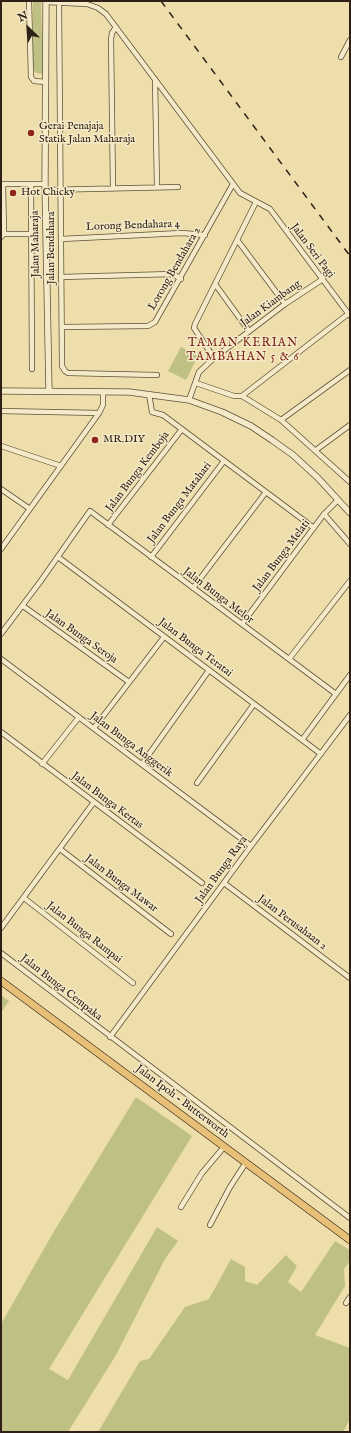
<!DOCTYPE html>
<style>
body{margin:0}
#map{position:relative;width:351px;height:1433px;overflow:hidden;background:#eedeab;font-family:"IM FELL English",serif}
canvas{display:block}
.frame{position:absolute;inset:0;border:2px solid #2e2016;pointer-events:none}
.north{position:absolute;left:8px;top:8px;width:40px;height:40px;-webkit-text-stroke:3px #f4eac8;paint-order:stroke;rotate:335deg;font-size:11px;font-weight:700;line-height:16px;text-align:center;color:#2e2016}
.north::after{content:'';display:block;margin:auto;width:14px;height:18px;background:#2e2016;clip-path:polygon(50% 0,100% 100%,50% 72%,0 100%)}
</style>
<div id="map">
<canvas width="351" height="1433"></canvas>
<div class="frame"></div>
<div class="north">N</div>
</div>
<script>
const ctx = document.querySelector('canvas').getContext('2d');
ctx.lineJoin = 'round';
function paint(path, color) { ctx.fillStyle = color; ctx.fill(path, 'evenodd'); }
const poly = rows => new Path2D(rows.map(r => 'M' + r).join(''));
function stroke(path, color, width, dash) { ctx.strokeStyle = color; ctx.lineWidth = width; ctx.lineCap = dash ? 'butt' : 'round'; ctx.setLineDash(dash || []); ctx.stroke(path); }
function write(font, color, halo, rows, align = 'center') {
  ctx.font = font + ' "IM FELL English",serif'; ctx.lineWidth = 3; ctx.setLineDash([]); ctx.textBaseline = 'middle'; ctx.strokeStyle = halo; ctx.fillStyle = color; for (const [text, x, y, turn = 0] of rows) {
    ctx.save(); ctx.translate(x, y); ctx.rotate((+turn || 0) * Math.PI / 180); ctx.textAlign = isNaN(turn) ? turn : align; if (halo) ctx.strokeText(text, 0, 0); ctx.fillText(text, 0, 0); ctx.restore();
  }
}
const green = poly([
 [33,1,41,1,43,74,36,73,33,69],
 [181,347,198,356,186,380,168,371],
 [1,995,9,1001,1,1013],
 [136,1097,192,1136,49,1369,68,1380,157,1227,178,1241,165,1259,116,1355,68,1432,1,1432,1,1324,53,1233],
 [335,1241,350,1250,350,1261,344,1269,345,1286,315,1335,350,1348,350,1419,343,1432,98,1432,140,1361,149,1359,185,1307,209,1299,231,1259,245,1267,245,1281,257,1285,286,1255,297,1266,288,1282,301,1292]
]);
const minor = poly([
 [29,1,31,77,34,81,46,82],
 [46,2,87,4,98,8,106,14,240,193,270,209,350,316],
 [59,4,62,366,65,371,68,373,157,375],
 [341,57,350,40],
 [155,79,157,187],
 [1,184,45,184],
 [31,184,32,369],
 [113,188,111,39,112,33,116,27],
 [45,190,178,187],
 [4,234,30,234],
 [1,237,4,234,3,184],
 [61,239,182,233,205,235],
 [238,241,285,304],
 [61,277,173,274,181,279],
 [215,284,249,331],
 [62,327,148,326,155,322,233,184],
 [214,358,194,328,195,324,256,202],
 [196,383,234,396,242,396,281,420,350,482],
 [149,394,152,412,163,415,314,528],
 [242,396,348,314],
 [189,400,199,372,214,358,285,304,323,279],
 [1,411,99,413],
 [281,420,350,370],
 [1,446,61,466],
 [316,450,350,425],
 [1,489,30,509],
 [324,514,350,544],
 [108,525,182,429],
 [1,549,99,413,103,405,103,392],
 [58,557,321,754],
 [151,557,224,461],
 [193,588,266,492],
 [23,606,129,682],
 [242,624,324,514,338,500],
 [1,634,40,582,90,511,336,694],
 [1,659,251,846],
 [289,659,350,581],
 [94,728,164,637],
 [1,732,202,883],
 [302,740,350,675],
 [42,764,79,717],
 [142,764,207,673],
 [197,783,254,704],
 [60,849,171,934],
 [224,883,350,978],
 [24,898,133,983],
 [1,928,94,802],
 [1,953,350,1218],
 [110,1037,251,846,350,715],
 [181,1207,202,1173,224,1147],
 [210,1225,230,1187,245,1164],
 [346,1303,350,1297]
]);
const tertiary = poly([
 [46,1,45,184,49,391],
 [1,391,129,392,189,400,222,412,251,426,272,440,293,455,318,478,350,513]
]);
const trunk = poly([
 [1,981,350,1240]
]);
const rail = poly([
 [161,1,350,256]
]);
const markers = [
 [31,133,4,"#8f2418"],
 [13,193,4,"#8f2418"],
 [95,440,4,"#8f2418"]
];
const poiNames = [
 ["Gerai Penajaja",39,127],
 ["Statik Jalan Maharaja",39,140],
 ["Hot Chicky",21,193],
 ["MR.DIY",103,440]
];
const streetNames = [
 ["Lorong Bendahara 4",133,226,-2],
 ["Jalan Maharaja",36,244,-91],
 ["Jalan Bendahara",52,248,-90],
 ["Jalan Seri Pagi",312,251,53],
 ["Lorong Bendahara 2",175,269,-60],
 ["Jalan Kiambang",271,304,-36],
 ["Jalan Bunga Kemboja",138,472,-53],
 ["Jalan Bunga Matahari",180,503,-53],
 ["Jalan Bunga Melati",282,556,-53],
 ["Jalan Bunga Melor",218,596,37],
 ["Jalan Bunga Seroja",81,637,35],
 ["Jalan Bunga Teratai",195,648,37],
 ["Jalan Bunga Anggerik",131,745,37],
 ["Jalan Bunga Kertas",107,801,37],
 ["Jalan Bunga Raya",222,870,-54],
 ["Jalan Bunga Mawar",121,884,37],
 ["Jalan Perusahaan 2",292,923,37],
 ["Jalan Bunga Rampai",84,933,38],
 ["Jalan Bunga Cempaka",61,988,38],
 ["Jalan Ipoh - Butterworth",182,1102,37]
];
const neighbourhoodNames = [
 ["TAMAN KERIAN",243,344],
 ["TAMBAHAN 5 & 6",243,358]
];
paint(green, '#bfc084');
stroke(minor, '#5e503b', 6);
stroke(tertiary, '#5e503b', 7);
stroke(trunk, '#2e2016', 8);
stroke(minor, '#f4eac8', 4.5);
stroke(tertiary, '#f4eac8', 5.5);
stroke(trunk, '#e7bf76', 7);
stroke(rail, '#2e2016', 1.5, [7, 7]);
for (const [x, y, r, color] of markers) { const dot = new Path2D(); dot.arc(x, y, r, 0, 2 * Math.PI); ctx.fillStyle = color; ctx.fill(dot); stroke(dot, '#f4eac8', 1.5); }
write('11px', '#2e2016', '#f4eac8', poiNames, 'left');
write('11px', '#2e2016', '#f4eac8', streetNames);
ctx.letterSpacing = '1px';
write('12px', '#7a1f14', '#f4eac8', neighbourhoodNames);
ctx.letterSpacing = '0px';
</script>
